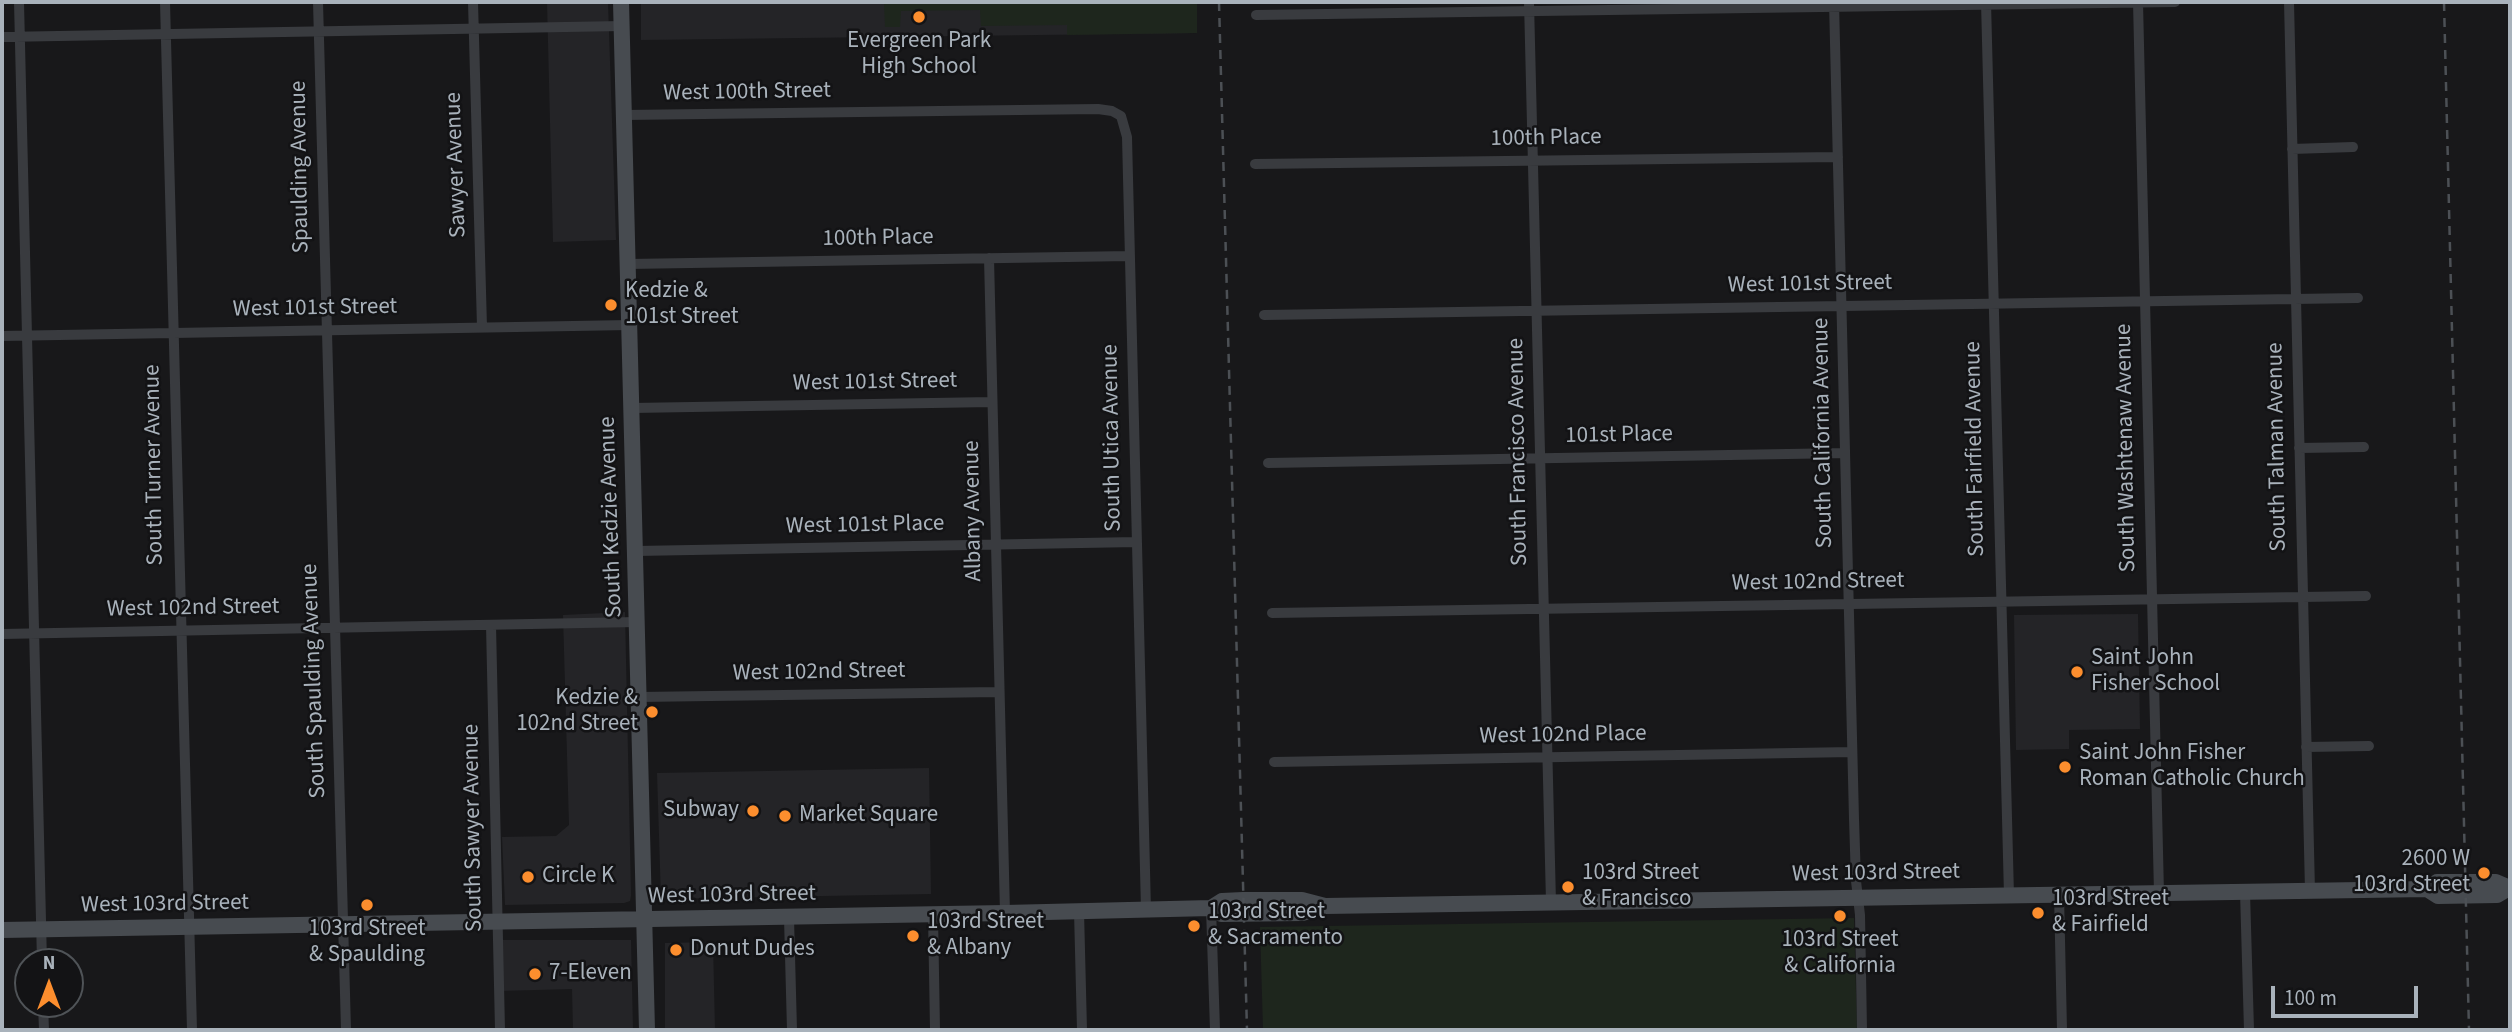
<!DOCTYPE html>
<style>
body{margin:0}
#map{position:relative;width:2512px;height:1032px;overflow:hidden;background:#18181a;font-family:"Source Sans 3",sans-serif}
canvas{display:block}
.frame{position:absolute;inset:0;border:4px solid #a9b2bb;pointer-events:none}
.north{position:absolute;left:14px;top:948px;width:70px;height:70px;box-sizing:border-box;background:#131315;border:2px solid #4f5357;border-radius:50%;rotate:0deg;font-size:19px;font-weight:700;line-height:28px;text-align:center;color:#a9b2bb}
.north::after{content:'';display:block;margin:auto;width:24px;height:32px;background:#fc8e2e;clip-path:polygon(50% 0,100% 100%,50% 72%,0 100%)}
.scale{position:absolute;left:2271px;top:986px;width:147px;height:32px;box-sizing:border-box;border:4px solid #a9b2bb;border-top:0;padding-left:9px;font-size:21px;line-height:24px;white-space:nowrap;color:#a9b2bb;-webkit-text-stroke:5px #131315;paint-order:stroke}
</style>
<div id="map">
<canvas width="2512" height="1032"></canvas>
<div class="frame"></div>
<div class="north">N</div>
<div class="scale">100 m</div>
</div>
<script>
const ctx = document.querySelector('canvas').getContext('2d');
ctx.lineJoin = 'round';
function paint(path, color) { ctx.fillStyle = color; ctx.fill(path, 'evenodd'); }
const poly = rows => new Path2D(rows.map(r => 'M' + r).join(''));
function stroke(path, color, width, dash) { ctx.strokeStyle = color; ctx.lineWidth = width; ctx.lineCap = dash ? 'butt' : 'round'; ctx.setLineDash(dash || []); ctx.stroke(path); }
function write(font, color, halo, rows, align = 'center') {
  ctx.font = font + ' "Source Sans 3",sans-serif'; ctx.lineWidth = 5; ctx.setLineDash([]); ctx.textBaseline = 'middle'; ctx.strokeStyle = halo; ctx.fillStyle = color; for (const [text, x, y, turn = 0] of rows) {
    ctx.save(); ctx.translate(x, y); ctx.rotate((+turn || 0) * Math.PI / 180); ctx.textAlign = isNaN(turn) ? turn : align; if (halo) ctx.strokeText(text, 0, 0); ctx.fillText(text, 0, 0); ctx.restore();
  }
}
const built = poly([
 [547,2,608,2,616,240,553,242],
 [641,2,1197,2,1197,33,641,40],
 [625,612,631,895,630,901,624,903,505,905,502,837,556,836,569,825,563,615],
 [2138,614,2140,729,2069,730,2069,749,2016,750,2014,615],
 [929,768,931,894,661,899,657,773],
 [499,940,631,940,633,1030,573,1030,572,989,499,991],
 [713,942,715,1030,665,1030,665,943]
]);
const green = poly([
 [884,2,1197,2,1197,33,1067,35,1067,25,981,26,980,10,901,11,900,27,885,27],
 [1854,918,1857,1030,1263,1030,1260,927]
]);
const minor = poly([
 [19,2,42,962],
 [165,2,192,1030],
 [318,2,346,1030],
 [473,2,482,327],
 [1529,2,1551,902],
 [1834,2,1854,819,1856,881,1860,915,1862,1030],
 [1986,2,2009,895],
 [2138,2,2159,893],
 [2289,2,2310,891],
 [1256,15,2175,2],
 [2,37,622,26],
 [624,115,1098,109,1112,111,1121,116,1127,137,1146,910],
 [2292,149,2353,147],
 [1255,164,1838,157],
 [989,258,1005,913],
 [628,264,1130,256],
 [1264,315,2358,298],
 [2,336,630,325],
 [632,408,992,402],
 [2299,448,2364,447],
 [1268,463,1845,453],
 [636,551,1137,542],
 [1272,613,2366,596],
 [491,625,500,1030],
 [2,634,637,622],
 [639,697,998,692],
 [2306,747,2369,746],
 [1274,762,1852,752],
 [2245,892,2249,1030],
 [2059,894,2062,1030],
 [1211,908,1215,1030],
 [1079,911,1082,1030],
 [933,915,935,1030],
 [789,918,792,1030],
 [43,1004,44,1030]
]);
const secondary = poly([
 [621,2,647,1030],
 [2427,889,2438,896,2497,895,2509,888],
 [1211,908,1221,914,1303,913,1325,906],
 [2,930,1005,913,1211,908,1222,901,1243,900,1302,900,1325,906,2427,889,2437,882,2496,882,2510,888]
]);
const rail = poly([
 [1219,2,1247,1030],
 [2444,2,2469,1030]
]);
const markers = [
 [919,17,7,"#fc8e2e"],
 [611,305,7,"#fc8e2e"],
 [2077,672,7,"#fc8e2e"],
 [652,712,7,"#fc8e2e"],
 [2065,767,7,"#fc8e2e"],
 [753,811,7,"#fc8e2e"],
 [785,816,7,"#fc8e2e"],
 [2484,873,7,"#fc8e2e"],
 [528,877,7,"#fc8e2e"],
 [1568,887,7,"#fc8e2e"],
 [367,905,7,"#fc8e2e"],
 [2038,913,7,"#fc8e2e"],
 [1840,916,7,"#fc8e2e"],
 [1194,926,7,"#fc8e2e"],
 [913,936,7,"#fc8e2e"],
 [676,950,7,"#fc8e2e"],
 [535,974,7,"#fc8e2e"]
];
const poiNames = [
 ["Evergreen Park",919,42,"center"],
 ["High School",919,68,"center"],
 ["Kedzie &",625,292],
 ["101st Street",625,318],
 ["Saint John",2091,659],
 ["Fisher School",2091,685],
 ["Kedzie &",638,699,"right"],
 ["102nd Street",638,725,"right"],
 ["Saint John Fisher",2079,754],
 ["Roman Catholic Church",2079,780],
 ["Subway",739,811,"right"],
 ["Market Square",799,816],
 ["2600 W",2470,860,"right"],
 ["103rd Street",2470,886,"right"],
 ["103rd Street",1582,874],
 ["& Francisco",1582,900],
 ["Circle K",542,877],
 ["103rd Street",2052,900],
 ["& Fairfield",2052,926],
 ["103rd Street",1208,913],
 ["& Sacramento",1208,939],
 ["103rd Street",927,923],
 ["& Albany",927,949],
 ["103rd Street",367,930,"center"],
 ["& Spaulding",367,956,"center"],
 ["103rd Street",1840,941,"center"],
 ["& California",1840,967,"center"],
 ["Donut Dudes",690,950],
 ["7-Eleven",549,974]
];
const streetNames = [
 ["West 100th Street",747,93,-1],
 ["100th Place",1546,139,-1],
 ["Sawyer Avenue",457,165,-92],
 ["Spaulding Avenue",301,167,-91],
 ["100th Place",878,239,-1],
 ["West 101st Street",1810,285,-1],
 ["West 101st Street",315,309,-1],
 ["West 101st Street",875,383,-1],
 ["South California Avenue",1824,433,-91],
 ["101st Place",1619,436,-1],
 ["South Utica Avenue",1113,438,-91],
 ["South Talman Avenue",2278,447,-91],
 ["South Washtenaw Avenue",2127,448,-91],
 ["South Fairfield Avenue",1976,449,-91],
 ["South Francisco Avenue",1519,452,-91],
 ["South Turner Avenue",155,465,-91],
 ["Albany Avenue",974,511,-91],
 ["South Kedzie Avenue",612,517,-92],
 ["West 101st Place",865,526,-1],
 ["West 102nd Street",1818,583,-1],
 ["West 102nd Street",193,609,-1],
 ["West 102nd Street",819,673,-1],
 ["South Spaulding Avenue",315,681,-92],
 ["West 102nd Place",1563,736,-1],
 ["South Sawyer Avenue",474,828,-91],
 ["West 103rd Street",1876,874,-1],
 ["West 103rd Street",732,896,-1],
 ["West 103rd Street",165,905,-1]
];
paint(built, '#242427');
paint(green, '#1e261d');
stroke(minor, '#393b3f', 10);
stroke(secondary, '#474b50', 16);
stroke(rail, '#4c5055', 2.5, [9, 7]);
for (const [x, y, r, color] of markers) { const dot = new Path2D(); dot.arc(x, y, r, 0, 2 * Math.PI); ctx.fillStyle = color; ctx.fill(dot); stroke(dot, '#131315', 2.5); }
write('23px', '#a9b2bb', '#131315', poiNames, 'left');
write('23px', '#a9b2bb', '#131315', streetNames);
</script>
